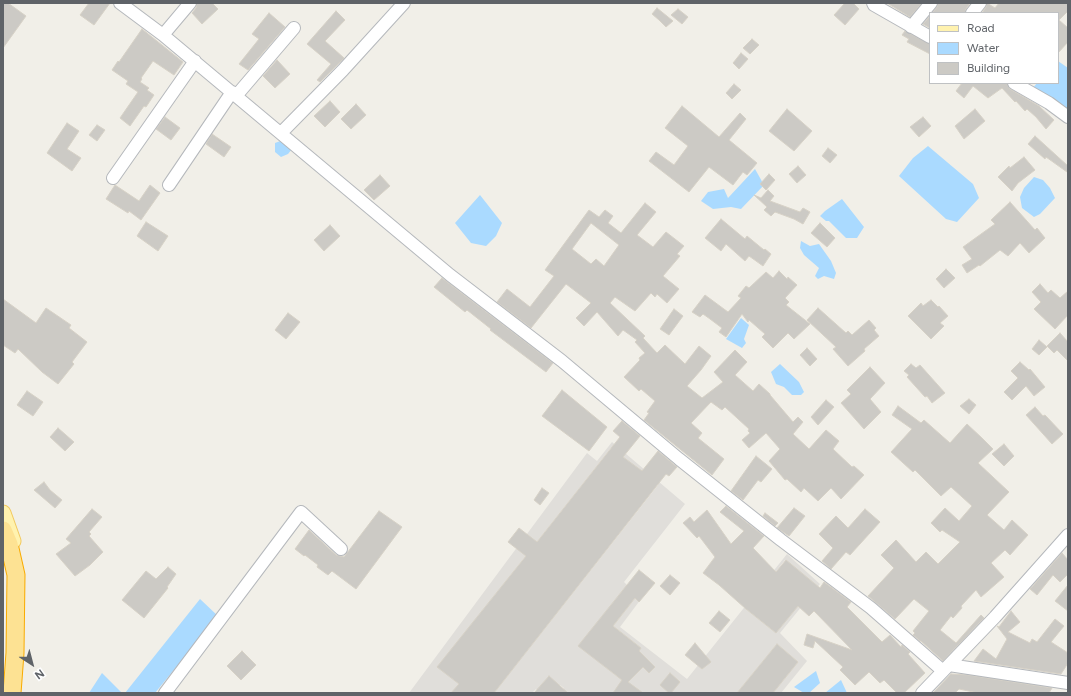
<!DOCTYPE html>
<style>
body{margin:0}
#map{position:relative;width:1071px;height:696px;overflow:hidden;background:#f1efe8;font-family:Figtree,sans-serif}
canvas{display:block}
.frame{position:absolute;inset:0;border:4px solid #5f6368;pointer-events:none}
.legend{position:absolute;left:929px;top:12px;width:130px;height:72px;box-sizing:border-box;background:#fff;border:1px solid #bfc1c3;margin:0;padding:5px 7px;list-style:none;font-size:12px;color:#5f6368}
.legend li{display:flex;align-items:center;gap:8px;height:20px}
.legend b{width:20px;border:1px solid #bfc1c3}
.north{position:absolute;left:12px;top:644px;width:40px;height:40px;-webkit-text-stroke:3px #fff;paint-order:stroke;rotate:144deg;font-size:11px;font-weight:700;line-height:16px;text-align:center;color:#5f6368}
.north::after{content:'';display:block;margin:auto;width:14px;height:18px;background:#5f6368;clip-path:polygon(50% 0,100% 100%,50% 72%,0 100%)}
</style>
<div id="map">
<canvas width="1071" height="696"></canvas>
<div class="frame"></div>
<ul class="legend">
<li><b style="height:5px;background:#fff2af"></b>Road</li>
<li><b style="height:11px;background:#aadaff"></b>Water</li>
<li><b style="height:11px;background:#cccac5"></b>Building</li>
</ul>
<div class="north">N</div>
</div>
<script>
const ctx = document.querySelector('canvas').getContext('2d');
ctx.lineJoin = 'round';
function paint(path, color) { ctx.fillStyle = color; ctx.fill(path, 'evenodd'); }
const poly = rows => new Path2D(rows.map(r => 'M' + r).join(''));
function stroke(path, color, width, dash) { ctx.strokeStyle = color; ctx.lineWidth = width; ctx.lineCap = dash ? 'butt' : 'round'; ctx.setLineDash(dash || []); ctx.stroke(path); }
const industrial = poly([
 [612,442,685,504,624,582,641,599,620,627,687,679,787,554,820,584,780,633,807,661,781,693,773,693,798,662,777,644,737,693,560,693,564,688,560,685,553,693,549,676,538,689,540,693,536,689,533,692,535,693,494,693,658,485,611,448,438,667,470,693,409,693,587,453,597,461],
 [785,560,815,584,776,633,746,609],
 [624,589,635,598,613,626,641,648,618,677,579,646]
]);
const water = poly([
 [1058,61,1068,68,1068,109,1032,89,1037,83,1058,83],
 [283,140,292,149,288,154,281,157,275,152,275,143],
 [928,146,973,184,979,198,957,222,946,219,899,176,913,158],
 [755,169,764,185,741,209,731,207,713,209,701,201,708,192,724,189,728,198],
 [1034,177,1043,180,1050,188,1055,198,1040,214,1034,217,1022,208,1020,197,1024,188],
 [480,195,502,223,496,236,486,246,471,243,455,223],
 [842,199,864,227,857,238,846,238,829,221,826,221,820,216,825,211],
 [801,241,810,246,819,244,831,261,836,273,834,279,824,276,818,279,815,276,819,268,804,255,800,248],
 [741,318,749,325,744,339,746,343,742,348,726,339],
 [780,364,799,382,804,392,801,395,792,395,784,387,776,384,771,372],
 [200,599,218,616,155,693,125,693],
 [816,671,820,683,809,693,804,693,794,687],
 [102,673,122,693,89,693],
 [841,680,847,693,825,693]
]);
const building = poly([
 [3,3,8,3,26,16,3,48,3,3],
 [89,3,110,3,94,25,80,15,89,3],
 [197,3,212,3,218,9,202,24,192,13,196,8,197,3],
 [845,3,853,3,859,9,845,25,834,15,845,3],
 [887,3,920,3,921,4,910,17,887,3],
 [938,3,970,3,966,9,965,13,932,13,937,7,938,3],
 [987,3,995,8,999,3,1068,3,1068,11,1059,20,1068,28,1068,42,1058,53,1058,13,982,13,986,7,987,3],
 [657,8,673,21,666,27,659,20,652,14,657,8],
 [678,9,688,17,682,24,671,15,678,9],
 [336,11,345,20,325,41,344,58,320,82,317,80,331,64,307,44,336,11],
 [269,13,285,27,248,70,239,64,259,39,252,34,269,13],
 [930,16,930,28,923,24,930,16],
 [142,29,183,62,174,75,153,61,141,78,142,79,140,82,149,88,147,90,154,95,146,107,144,106,130,126,120,118,138,92,126,84,128,81,112,70,118,61,119,62,142,29],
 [905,31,930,44,930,54,907,42,909,39,902,35,905,31],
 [752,39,759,45,750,54,743,48,752,39],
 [741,53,748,59,739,69,733,63,741,53],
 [277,60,290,74,275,88,263,76,277,60],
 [962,83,1007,83,1010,89,1039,106,1054,120,1046,129,1036,117,1027,109,1025,111,1016,101,1015,102,1002,88,988,98,973,86,964,98,956,91,962,83],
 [734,84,741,90,732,99,726,93,734,84],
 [330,101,340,112,325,127,314,116,330,101],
 [356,104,366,115,351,129,341,119,356,104],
 [682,106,719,137,740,113,746,119,729,140,757,163,747,175,743,172,733,185,709,167,689,192,649,161,656,152,674,165,688,146,665,128,682,106],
 [787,109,812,131,794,151,769,131,787,109],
 [975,109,985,121,964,139,955,126,975,109],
 [165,117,180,128,171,140,156,129,165,117],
 [923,117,931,126,919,137,910,127,923,117],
 [67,123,79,131,67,149,81,158,72,171,47,153,67,123],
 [97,125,105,130,97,141,89,135,97,125],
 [212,134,231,147,224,157,206,144,212,134],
 [1035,136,1068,166,1068,170,1067,172,1046,157,1045,159,1028,144,1035,136],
 [828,148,837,155,830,163,822,156,828,148],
 [1024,157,1035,170,1018,183,1012,191,998,177,1009,166,1010,168,1024,157],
 [798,166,806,175,797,183,789,174,798,166],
 [769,174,775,180,766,190,760,184,769,174],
 [380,175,390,186,374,200,364,190,380,175],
 [115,185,139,201,150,185,160,193,141,220,129,211,128,213,106,199,115,185],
 [768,190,774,196,770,201,800,212,803,208,810,212,803,224,794,219,775,212,771,216,764,210,767,207,754,195,761,198,768,190],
 [1010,202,1035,230,1037,228,1045,238,1029,253,1020,243,1008,256,1000,250,980,266,979,265,967,273,962,265,972,259,963,247,995,224,991,220,1010,202],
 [645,203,656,212,637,235,653,247,666,232,684,246,677,254,680,256,663,276,679,289,667,303,657,294,655,297,651,293,635,311,615,297,610,303,645,336,643,338,657,353,665,345,685,364,699,346,711,356,701,370,687,386,702,398,723,382,714,372,735,350,747,362,735,375,753,391,759,384,770,394,770,395,793,422,798,417,803,422,793,434,809,449,826,430,839,441,833,449,852,467,854,466,864,475,841,499,831,488,818,501,804,488,801,492,787,479,785,480,769,461,780,449,766,433,749,448,742,440,750,433,748,431,749,429,725,407,722,410,711,402,691,423,702,433,698,438,724,459,712,475,644,420,649,413,647,412,655,401,641,389,639,391,624,377,640,360,639,358,645,353,635,342,637,340,623,330,618,336,597,312,584,326,576,318,591,303,566,284,531,328,497,302,507,289,530,307,554,276,545,270,589,210,599,217,605,210,613,216,608,223,621,233,645,203],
 [591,223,619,245,604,266,596,259,591,264,572,249,591,223],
 [721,219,745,239,747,236,764,250,765,249,771,254,763,266,749,256,745,261,726,244,721,251,705,238,721,219],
 [146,222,168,236,158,251,137,236,146,222],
 [820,223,835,238,827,247,811,233,820,223],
 [330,225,340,236,324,251,314,240,330,225],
 [946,269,955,278,944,288,936,279,946,269],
 [779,271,787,279,788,277,797,285,785,298,789,302,786,305,810,324,794,339,788,333,773,348,762,337,765,334,749,320,748,322,742,314,726,337,719,332,722,328,710,319,703,314,700,317,692,312,705,295,728,312,741,298,738,296,746,286,749,288,766,272,773,278,779,271],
 [442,278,553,363,546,372,490,330,491,329,467,310,465,312,434,287,442,278],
 [1040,284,1048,293,1051,290,1060,298,1068,291,1068,315,1055,329,1034,309,1041,302,1032,292,1040,284],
 [3,299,36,323,46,308,71,325,69,328,87,342,72,362,74,364,58,384,42,372,18,349,15,353,3,345,3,299],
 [931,300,938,307,939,306,948,316,940,323,944,326,931,339,908,316,921,303,923,306,931,300],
 [818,308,846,333,848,331,852,335,869,320,876,328,874,330,879,336,864,349,865,351,848,366,833,349,836,347,807,320,818,308],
 [674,309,683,316,669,335,660,329,674,309],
 [288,313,300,322,286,339,275,330,288,313],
 [1060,333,1068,342,1068,361,1057,350,1054,353,1047,346,1060,333],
 [1039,340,1047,347,1039,355,1032,349,1039,340],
 [807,348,817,359,810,366,800,355,807,348],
 [1020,362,1029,370,1030,369,1045,387,1034,396,1026,386,1012,400,1004,392,1018,378,1011,371,1020,362],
 [911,364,916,368,920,365,945,393,932,403,927,396,925,397,907,377,909,375,904,371,911,364],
 [870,367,885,383,870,399,881,412,864,429,841,403,851,394,847,390,870,367],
 [562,390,607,427,589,451,542,416,562,390],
 [27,391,43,402,33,416,17,405,27,391],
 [969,399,976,405,969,414,960,406,969,399],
 [826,400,834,407,818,425,811,417,826,400],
 [898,406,921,423,924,420,950,443,967,424,982,438,993,449,978,463,1009,492,987,515,1004,530,1012,520,1028,535,1010,555,1005,550,991,563,1004,577,981,597,976,590,961,606,962,608,953,618,951,616,940,630,956,643,981,615,984,618,943,661,921,641,920,641,913,635,915,633,913,631,929,611,914,599,895,619,868,596,894,568,881,555,896,540,916,562,926,552,938,564,960,542,942,530,940,532,931,523,945,508,959,521,972,506,951,487,941,496,915,470,913,472,891,452,912,429,892,415,898,406],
 [1035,407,1043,416,1045,415,1063,434,1052,444,1026,415,1035,407],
 [622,421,640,436,623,457,642,471,658,451,677,467,669,476,666,474,494,693,451,693,459,684,437,667,526,556,508,542,519,528,537,542,620,437,613,431,622,421],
 [58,428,74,442,65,451,50,437,58,428],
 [1004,444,1014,456,1004,466,992,454,1004,444],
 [756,456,772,469,761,482,758,480,743,500,731,491,756,456],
 [44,482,50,490,62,500,55,508,34,490,44,482],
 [542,488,549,493,540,505,534,500,542,488],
 [726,506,764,536,753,548,776,572,786,560,820,588,824,582,851,602,847,607,882,642,890,635,901,647,902,645,910,652,908,654,925,673,904,693,897,693,884,680,880,683,869,672,855,685,840,670,843,667,815,641,813,648,804,645,807,634,852,650,814,611,809,616,798,606,776,633,746,609,719,585,703,573,715,557,699,536,697,538,683,523,690,517,694,522,707,510,731,544,744,531,720,512,726,506],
 [794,508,805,516,789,536,777,528,794,508],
 [92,509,102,517,89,532,91,534,89,536,103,552,90,565,75,576,56,554,71,543,66,539,92,509],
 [865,509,880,522,850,555,846,552,831,569,822,561,833,548,819,534,836,516,848,528,865,509],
 [379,511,402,527,356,589,332,571,328,575,317,567,318,565,305,555,304,556,295,549,309,530,336,555,344,557,379,511],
 [765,513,778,523,775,526,763,516,765,513],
 [1062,553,1068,560,1068,574,1060,582,1053,575,1037,595,1030,589,1062,553],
 [168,567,176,574,167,587,168,588,144,618,122,600,146,571,156,579,168,567],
 [639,570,655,583,639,602,635,598,613,626,641,648,639,651,655,667,649,673,643,667,628,682,643,693,613,693,622,680,578,646,639,570],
 [670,575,680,583,670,595,660,586,670,575],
 [1068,585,1068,611,1055,601,1068,585],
 [719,611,730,620,720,632,709,623,719,611],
 [1011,611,1020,622,1008,632,1030,643,1032,639,1037,642,1055,619,1064,626,1051,642,1068,653,1068,663,1061,674,974,661,983,649,996,659,1007,639,997,626,999,627,1011,611],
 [695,643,711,662,702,669,685,655,695,643],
 [777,644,798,662,773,693,737,693,777,644],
 [242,651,256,665,241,680,227,666,242,651],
 [670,673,680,682,671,693,669,693,660,685,670,673],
 [951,674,968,675,1052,688,1049,693,978,693,959,689,955,693,933,693,951,674],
 [549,676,568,693,534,693,549,676]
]);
const minor = poly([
 [120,3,163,35],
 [190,3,163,35,450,275,562,361,679,459,781,540,871,608,943,671],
 [873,3,874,5,930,37],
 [972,13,980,3],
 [911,27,931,3],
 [1014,83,1049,103,1068,117],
 [236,96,294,28],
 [281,133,343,70,404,3],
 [113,178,195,61],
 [169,185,232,92],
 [949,665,1068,683],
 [165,693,301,512,341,549],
 [922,693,995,617,1068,535]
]);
const major = poly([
 [3,513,13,541]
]);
const highway = poly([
 [3,530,9,544,16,575,15,653,12,693]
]);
paint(industrial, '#e0deda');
paint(water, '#aadaff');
paint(building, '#cccac5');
stroke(building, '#d6d1c6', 1);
stroke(minor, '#b5b8bc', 14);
stroke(major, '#f2c960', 17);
stroke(highway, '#f9ab00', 19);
stroke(minor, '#fff', 12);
stroke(major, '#fff2af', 15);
stroke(highway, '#fde293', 17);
</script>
